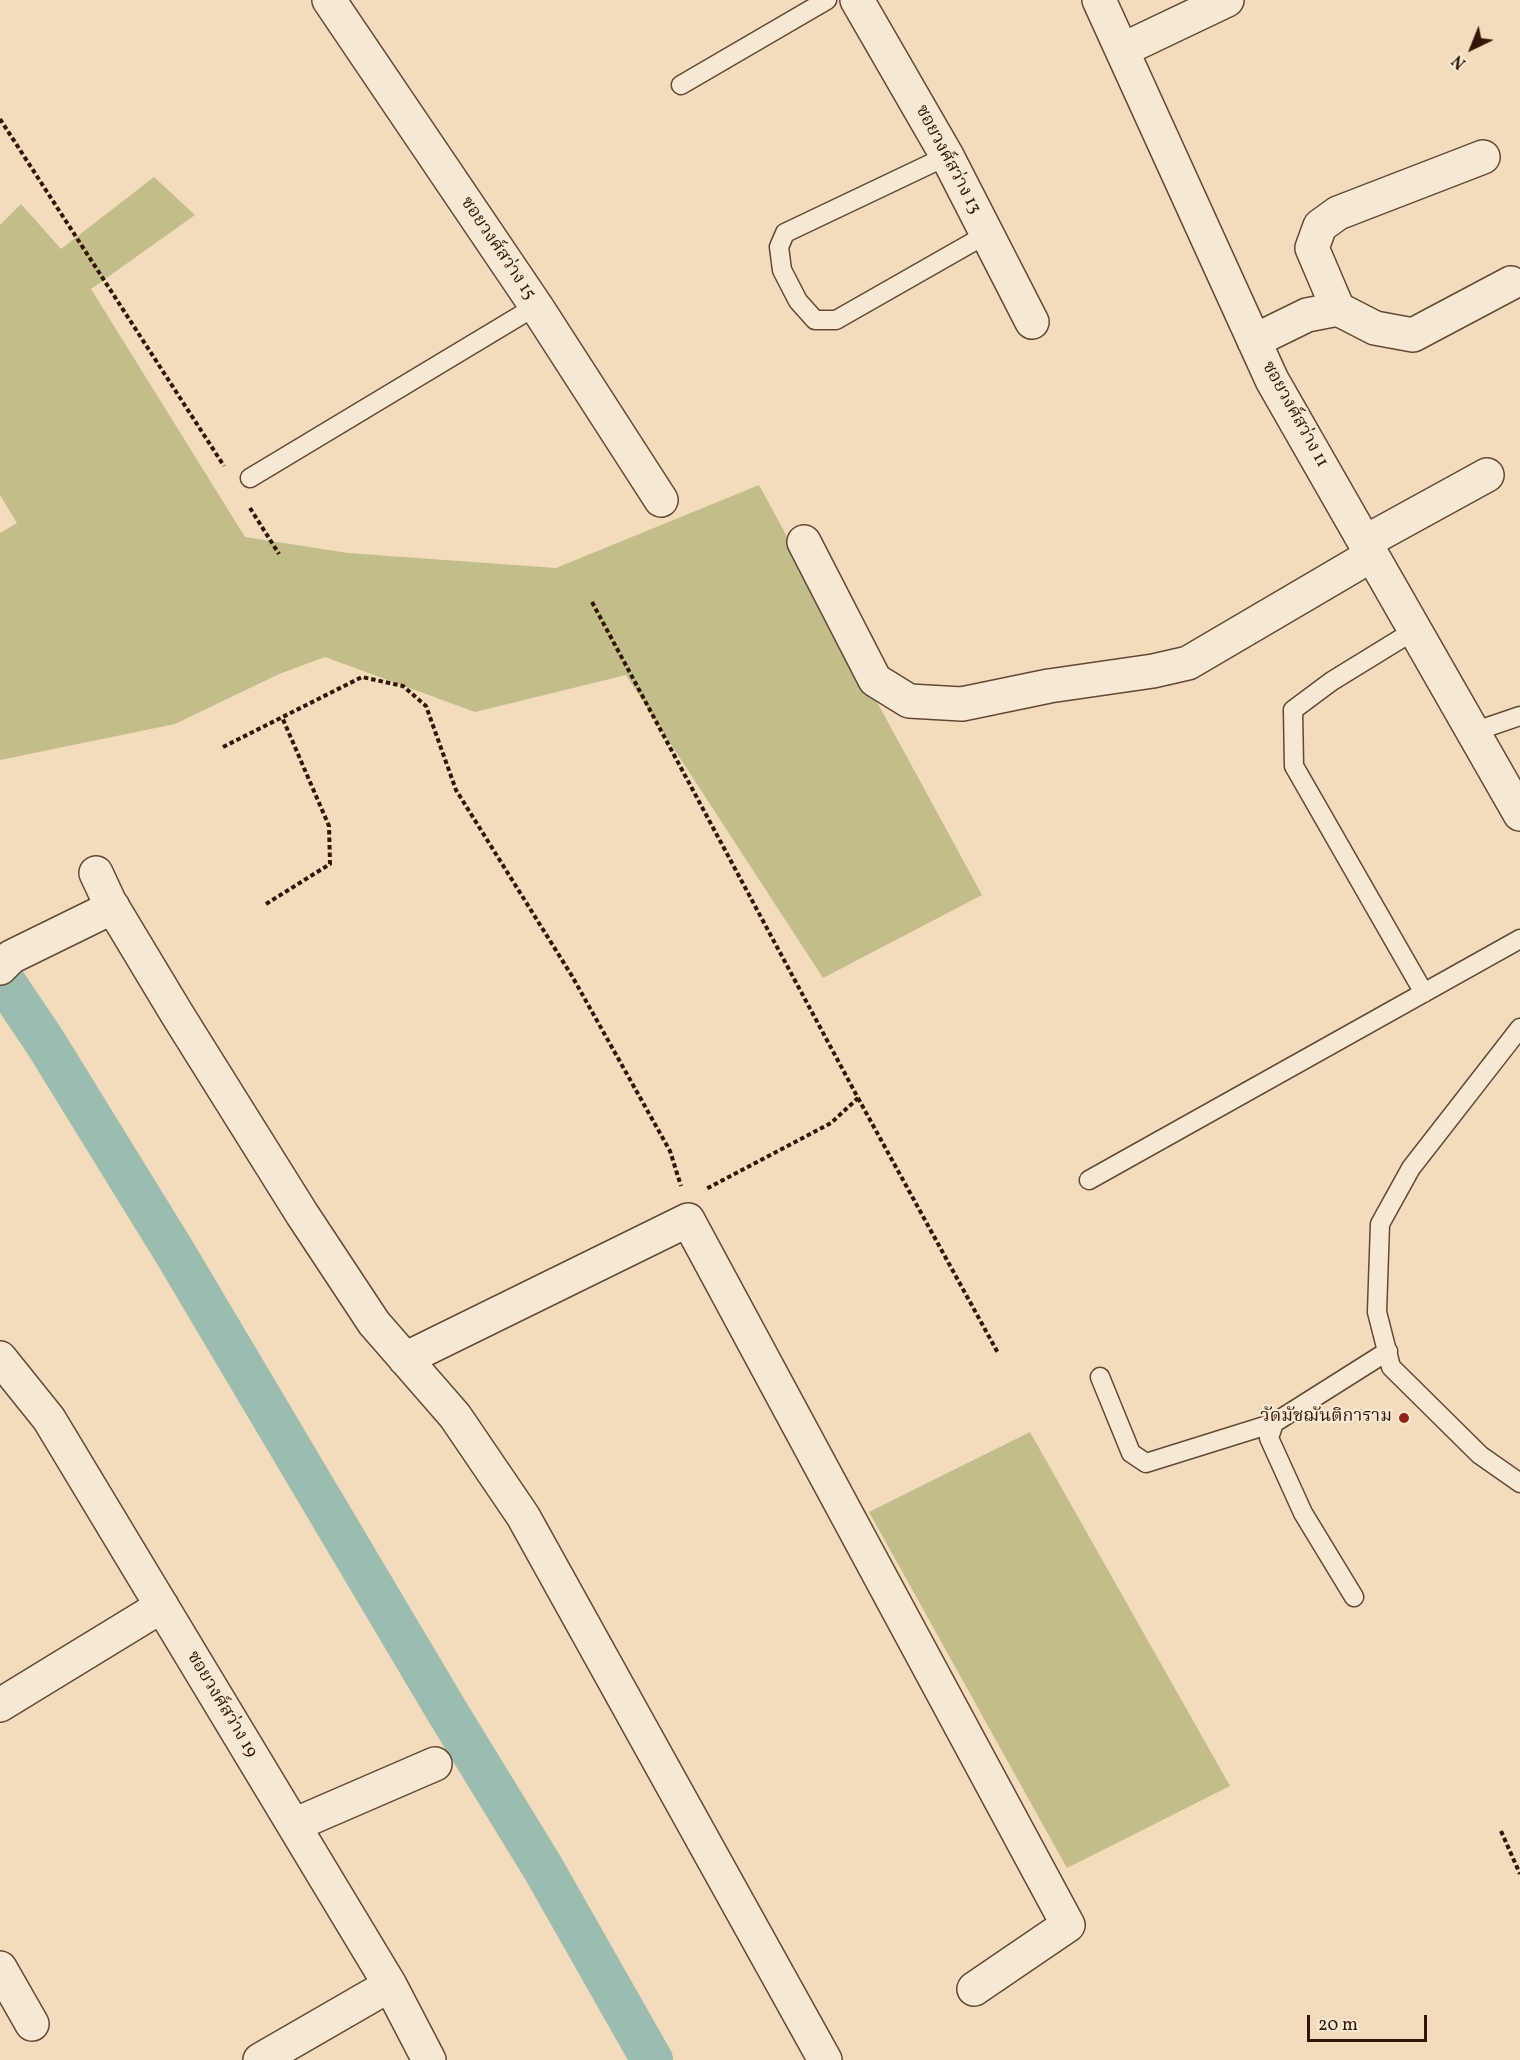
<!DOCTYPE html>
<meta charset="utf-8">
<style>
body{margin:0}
#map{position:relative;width:1520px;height:2060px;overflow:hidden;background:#f2dcbb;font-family:Vollkorn,serif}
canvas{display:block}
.north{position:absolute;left:1442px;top:18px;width:60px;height:60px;-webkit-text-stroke:4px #f7e8d3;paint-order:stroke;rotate:223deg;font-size:16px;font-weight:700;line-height:24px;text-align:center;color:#341608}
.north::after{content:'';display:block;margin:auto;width:21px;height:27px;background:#341608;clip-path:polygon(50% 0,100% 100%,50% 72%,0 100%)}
.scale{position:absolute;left:1307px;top:2015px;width:120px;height:27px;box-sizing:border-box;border:3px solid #341608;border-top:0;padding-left:8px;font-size:18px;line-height:21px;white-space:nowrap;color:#341608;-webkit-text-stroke:4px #f7e8d3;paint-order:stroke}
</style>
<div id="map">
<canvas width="1520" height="2060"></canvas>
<div class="north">N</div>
<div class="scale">20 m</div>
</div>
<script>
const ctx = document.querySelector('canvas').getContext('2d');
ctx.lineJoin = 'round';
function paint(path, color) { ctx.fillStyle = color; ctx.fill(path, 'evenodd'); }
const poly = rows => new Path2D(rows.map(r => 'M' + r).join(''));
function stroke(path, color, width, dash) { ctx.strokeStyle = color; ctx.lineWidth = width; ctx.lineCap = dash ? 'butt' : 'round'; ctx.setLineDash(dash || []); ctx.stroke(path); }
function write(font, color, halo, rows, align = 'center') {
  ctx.font = font + ' Vollkorn,"Noto Serif Thai",serif'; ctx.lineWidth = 4.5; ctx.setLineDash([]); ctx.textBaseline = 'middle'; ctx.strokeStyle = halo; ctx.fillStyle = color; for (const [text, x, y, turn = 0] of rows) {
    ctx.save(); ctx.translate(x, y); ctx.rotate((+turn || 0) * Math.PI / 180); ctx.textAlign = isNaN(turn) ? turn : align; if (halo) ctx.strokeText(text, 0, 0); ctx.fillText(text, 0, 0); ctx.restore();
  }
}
const green = poly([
 [154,177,195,215,91,289,245,537,348,553,556,568,759,485,982,895,823,978,626,675,475,712,325,657,279,674,175,724,0,760,0,533,17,523,0,495,0,225,21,204,61,249],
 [1030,1432,1230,1786,1067,1868,869,1512]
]);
const canal = poly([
 [0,975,45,1042,175,1253,448,1713,543,1868,652,2060]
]);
const path = poly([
 [0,119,224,466],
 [250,508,279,554],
 [592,602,858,1098,831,1123,706,1189],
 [223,747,362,677,403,686,426,706,456,790,572,976,670,1151,681,1186],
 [266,904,330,864,329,826,282,717],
 [858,1098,998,1353],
 [1501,1831,1520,1874]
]);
const service = poly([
 [681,85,827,0],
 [947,156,785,233,779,247,782,270,798,301,815,320,836,320,987,234],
 [250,478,536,306],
 [1415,630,1332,681,1293,710,1294,766,1424,993],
 [1473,732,1520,716],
 [1520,1028,1411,1168,1380,1224,1377,1312,1391,1367,1480,1455,1520,1483],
 [1089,1180,1520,939],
 [1100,1377,1131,1453,1146,1463,1274,1423,1388,1351],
 [1274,1423,1269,1438,1303,1513,1354,1597]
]);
const minor = poly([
 [329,0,536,306,661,500],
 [857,0,947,156,1032,322],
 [1099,0,1272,380,1520,814],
 [1122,50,1227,0],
 [1338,309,1312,248,1320,226,1338,213,1483,157],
 [1254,341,1307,315,1338,309,1375,328,1413,335,1511,283],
 [804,542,875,680,909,701,962,704,1049,686,1153,671,1188,663,1372,555],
 [1365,542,1487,475],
 [96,873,109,901,177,1014,302,1214,374,1323,455,1416,523,1516,825,2060],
 [0,968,11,957,113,907],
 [0,1358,49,1419,390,1985,429,2060],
 [405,1359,688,1220,1068,1925,974,1989],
 [0,1705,162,1606],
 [294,1825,435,1764],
 [0,1968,32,2024],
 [260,2060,390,1985]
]);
const markers = [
 [1404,1418,6,"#8f2418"]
];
const streetNames = [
 ["ซอยวงศ์สว่าง 13",947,160,62],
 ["ซอยวงศ์สว่าง 15",497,249,56],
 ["ซอยวงศ์สว่าง 11",1294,415,61],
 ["ซอยวงศ์สว่าง 19",221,1705,59]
];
const poiNames = [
 ["วัดมัชฌันติการาม",1392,1418]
];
paint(green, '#c1be8c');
stroke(canal, '#9bbcaf', 42);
stroke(service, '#644835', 21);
stroke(minor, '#644835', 36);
stroke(path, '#341608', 4, [4.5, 3]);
stroke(service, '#f7e8d3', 18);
stroke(minor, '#f7e8d3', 33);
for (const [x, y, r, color] of markers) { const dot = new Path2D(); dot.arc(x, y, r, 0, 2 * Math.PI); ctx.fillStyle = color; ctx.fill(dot); stroke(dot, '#f7e8d3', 2); }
write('18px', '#341608', '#f7e8d3', streetNames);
write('18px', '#341608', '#f7e8d3', poiNames, 'right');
</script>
